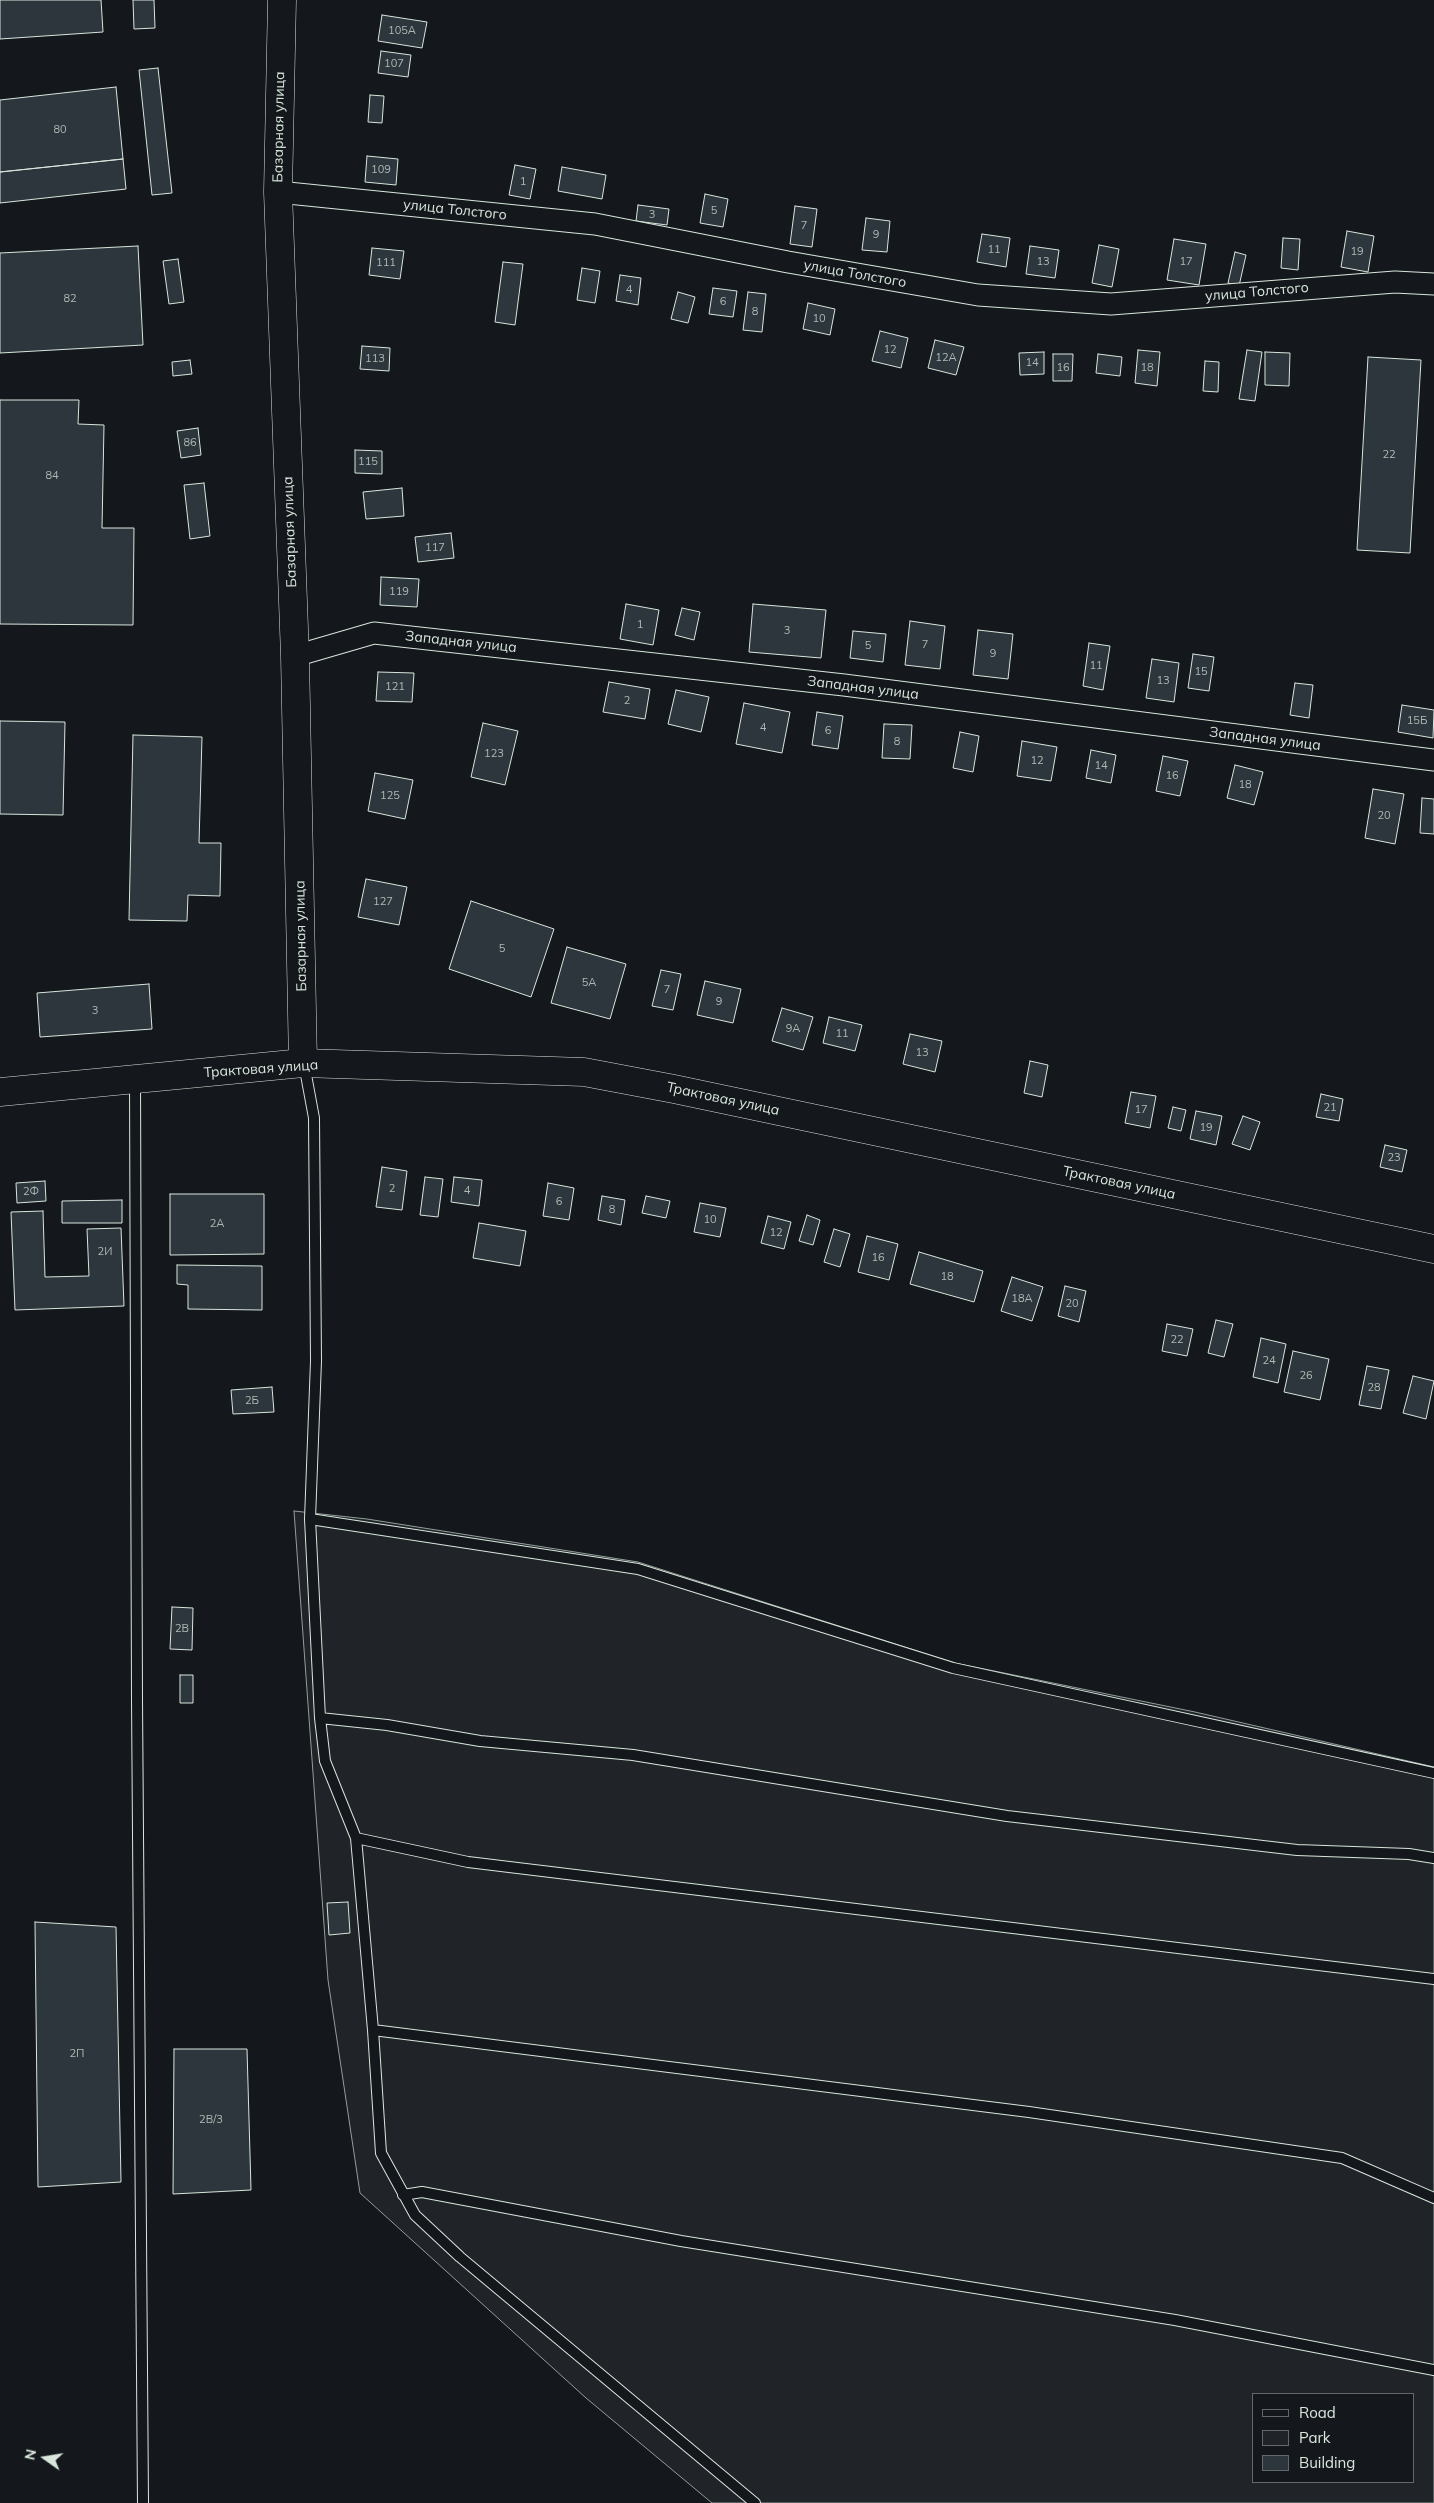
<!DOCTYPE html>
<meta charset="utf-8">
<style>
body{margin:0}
#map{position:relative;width:1434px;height:2503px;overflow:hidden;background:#14181c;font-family:Mulish,sans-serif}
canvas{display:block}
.legend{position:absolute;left:1252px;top:2393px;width:162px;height:90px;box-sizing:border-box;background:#14181c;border:1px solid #626a69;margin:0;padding:6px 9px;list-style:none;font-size:15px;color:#d8e6dc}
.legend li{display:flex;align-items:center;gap:10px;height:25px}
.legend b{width:25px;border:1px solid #626a69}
.north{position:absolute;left:20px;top:2433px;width:50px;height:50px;-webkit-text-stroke:4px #14181c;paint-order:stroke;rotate:283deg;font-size:14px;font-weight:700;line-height:20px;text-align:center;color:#d8e6dc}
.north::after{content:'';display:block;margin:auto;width:18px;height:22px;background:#d8e6dc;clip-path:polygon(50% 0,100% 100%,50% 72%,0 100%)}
</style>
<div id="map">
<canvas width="1434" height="2503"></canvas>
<ul class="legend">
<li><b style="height:6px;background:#14181c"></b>Road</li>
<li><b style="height:14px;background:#202428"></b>Park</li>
<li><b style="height:14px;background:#2c363c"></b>Building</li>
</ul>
<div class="north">N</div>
</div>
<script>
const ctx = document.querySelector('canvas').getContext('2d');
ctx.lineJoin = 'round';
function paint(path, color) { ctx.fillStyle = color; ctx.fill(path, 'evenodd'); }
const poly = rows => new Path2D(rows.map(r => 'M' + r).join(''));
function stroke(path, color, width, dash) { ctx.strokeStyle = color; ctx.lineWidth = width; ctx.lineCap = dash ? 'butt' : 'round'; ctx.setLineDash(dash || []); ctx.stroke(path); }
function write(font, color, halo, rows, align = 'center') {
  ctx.font = font + ' Mulish,sans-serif'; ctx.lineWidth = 4; ctx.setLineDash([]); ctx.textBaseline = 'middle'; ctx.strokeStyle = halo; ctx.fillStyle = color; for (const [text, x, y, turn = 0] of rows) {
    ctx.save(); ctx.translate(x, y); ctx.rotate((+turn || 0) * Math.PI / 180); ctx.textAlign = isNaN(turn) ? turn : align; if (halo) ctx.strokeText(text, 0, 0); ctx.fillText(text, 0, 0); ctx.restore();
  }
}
const green = poly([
 [294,1511,367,1519,638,1562,955,1663,1195,1712,1434,1767,1434,2503,712,2503,586,2398,360,2193,328,1980,294,1511],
 [1253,2394,1413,2394,1413,2482,1253,2482,1253,2394]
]);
const building = poly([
 [0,0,101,0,103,32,0,39,0,0],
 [133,0,154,0,155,28,134,29,133,0],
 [382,15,427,22,422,48,378,41,382,15],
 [381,51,411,55,408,77,378,73,381,51],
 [158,68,172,193,152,195,139,70,158,68],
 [116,87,123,159,0,172,0,100,116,87],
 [370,95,384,96,382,123,368,122,370,95],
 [367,156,398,159,396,185,365,182,367,156],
 [123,159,126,189,0,203,0,172,123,159],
 [515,165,536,169,530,199,509,195,515,165],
 [562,167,606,175,602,199,558,191,562,167],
 [705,194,728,199,723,227,700,223,705,194],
 [638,205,669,209,667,225,636,221,638,205],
 [795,206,817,209,812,247,790,244,795,206],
 [866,218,890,221,887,252,862,250,866,218],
 [1347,231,1374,236,1368,272,1341,267,1347,231],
 [982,234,1010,238,1006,267,977,262,982,234],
 [1283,238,1300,239,1298,270,1281,268,1283,238],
 [1174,239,1206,244,1199,285,1167,280,1174,239],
 [1099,245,1119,249,1112,287,1092,283,1099,245],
 [138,246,143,345,0,353,0,253,138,246],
 [1030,246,1059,250,1055,278,1026,274,1030,246],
 [372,248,404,251,400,279,369,275,372,248],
 [1235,252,1246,255,1239,286,1228,283,1235,252],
 [178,259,184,302,169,304,163,261,178,259],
 [503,262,523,264,515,325,495,322,503,262],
 [582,268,600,271,595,303,577,300,582,268],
 [620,275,641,278,638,305,616,301,620,275],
 [713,288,737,291,733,317,709,314,713,288],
 [678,292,695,297,688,323,671,319,678,292],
 [748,292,766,294,762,332,743,330,748,292],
 [808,303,835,309,830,335,803,329,808,303],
 [880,331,908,338,901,368,872,361,880,331],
 [935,340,964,347,956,375,928,368,935,340],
 [362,346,390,348,389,371,360,369,362,346],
 [1138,350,1160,352,1157,386,1135,383,1138,350],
 [1247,350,1262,352,1255,401,1239,399,1247,350],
 [1044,352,1044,374,1020,375,1019,353,1044,352],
 [1265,352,1290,353,1289,386,1265,385,1265,352],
 [1053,354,1073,354,1072,381,1053,381,1053,354],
 [1098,354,1122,357,1120,376,1096,373,1098,354],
 [1368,357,1421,360,1410,553,1357,550,1368,357],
 [190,360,192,374,173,376,172,362,190,360],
 [1205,361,1219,362,1218,392,1203,391,1205,361],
 [0,400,79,400,78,424,104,425,102,528,134,528,133,625,0,624,0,400],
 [198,428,201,455,181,458,177,431,198,428],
 [355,450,382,451,382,474,355,473,355,450],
 [204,483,210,536,190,539,184,485,204,483],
 [402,488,404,516,366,519,363,492,402,488],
 [451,533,454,558,418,562,415,537,451,533],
 [381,577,419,579,417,607,380,605,381,577],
 [626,604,659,610,653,645,620,639,626,604],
 [753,604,826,610,821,658,749,652,753,604],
 [682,608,700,612,694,640,675,635,682,608],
 [910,621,945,626,940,669,905,665,910,621],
 [978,630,1013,634,1008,679,973,675,978,630],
 [853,631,886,634,883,662,850,658,853,631],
 [1089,643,1110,646,1103,690,1083,686,1089,643],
 [1193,654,1214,657,1209,691,1188,688,1193,654],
 [1152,659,1179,663,1174,702,1146,698,1152,659],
 [378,672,414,673,412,702,376,701,378,672],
 [609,682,650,689,645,719,603,712,609,682],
 [1295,683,1313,685,1309,718,1290,715,1295,683],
 [676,690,709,697,701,732,668,724,676,690],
 [744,703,790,712,782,753,736,744,744,703],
 [1402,705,1434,710,1433,738,1398,732,1402,705],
 [817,712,843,716,838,749,812,745,817,712],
 [0,721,65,722,63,815,0,814,0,721],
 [483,723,518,731,505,785,471,777,483,723],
 [884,724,912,725,910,759,882,758,884,724],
 [960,732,979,736,973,772,953,768,960,732],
 [133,735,202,737,199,843,221,843,220,896,188,895,187,921,129,920,133,735],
 [1022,741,1057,747,1051,781,1017,776,1022,741],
 [1091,750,1116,755,1111,783,1086,778,1091,750],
 [1163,756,1188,761,1180,796,1156,791,1163,756],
 [1235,765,1263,772,1254,805,1227,798,1235,765],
 [375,773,413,780,405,819,368,811,375,773],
 [1373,789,1404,794,1395,844,1365,838,1373,789],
 [1422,798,1434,799,1434,834,1420,833,1422,798],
 [366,879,407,887,399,925,358,917,366,879],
 [471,901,554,929,531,997,449,969,471,901],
 [567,947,626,964,610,1019,551,1003,567,947],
 [661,970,681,974,673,1010,652,1006,661,970],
 [705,981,741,989,733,1023,697,1015,705,981],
 [149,984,152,1029,40,1037,37,993,149,984],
 [782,1008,813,1017,803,1050,772,1041,782,1008],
 [829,1017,862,1025,855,1051,823,1043,829,1017],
 [910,1034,942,1041,935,1072,903,1064,910,1034],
 [1030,1061,1048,1065,1042,1097,1024,1093,1030,1061],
 [1131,1092,1156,1096,1150,1128,1125,1123,1131,1092],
 [1321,1094,1343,1099,1339,1121,1316,1117,1321,1094],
 [1173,1107,1186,1110,1181,1131,1168,1128,1173,1107],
 [1196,1111,1222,1116,1216,1145,1190,1139,1196,1111],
 [1243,1116,1260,1122,1250,1150,1232,1144,1243,1116],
 [1385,1145,1407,1150,1402,1172,1380,1167,1385,1145],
 [382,1167,407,1171,402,1210,376,1207,382,1167],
 [425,1177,443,1179,438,1217,420,1215,425,1177],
 [454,1177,482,1180,479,1206,451,1202,454,1177],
 [45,1181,46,1201,17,1203,16,1183,45,1181],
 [548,1183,574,1188,569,1220,543,1216,548,1183],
 [170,1194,264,1194,264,1254,170,1255,170,1194],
 [602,1196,625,1200,621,1225,598,1220,602,1196],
 [646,1196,670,1201,666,1218,642,1213,646,1196],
 [122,1200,122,1223,62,1223,62,1201,122,1200],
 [700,1203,726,1208,720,1237,694,1232,700,1203],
 [43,1211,45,1277,89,1276,87,1229,121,1228,124,1306,15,1310,11,1212,43,1211],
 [807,1215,820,1220,813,1245,799,1241,807,1215],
 [768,1216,791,1222,784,1249,761,1243,768,1216],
 [479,1223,526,1231,520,1266,473,1258,479,1223],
 [834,1229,850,1234,840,1267,824,1262,834,1229],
 [867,1236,898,1244,889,1280,858,1272,867,1236],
 [919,1252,983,1271,974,1302,910,1284,919,1252],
 [177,1265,262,1266,262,1310,188,1309,188,1285,177,1284,177,1265],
 [1012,1277,1043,1287,1032,1321,1001,1311,1012,1277],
 [1065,1286,1086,1291,1079,1322,1058,1316,1065,1286],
 [1216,1320,1233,1324,1224,1357,1208,1353,1216,1320],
 [1167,1324,1193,1329,1187,1356,1162,1351,1167,1324],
 [1261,1338,1286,1344,1278,1383,1253,1377,1261,1338],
 [1293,1351,1329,1359,1320,1400,1284,1392,1293,1351],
 [1367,1366,1389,1370,1381,1409,1359,1405,1367,1366],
 [1413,1376,1434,1381,1426,1419,1403,1413,1413,1376],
 [272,1387,274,1412,233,1414,231,1390,272,1387],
 [172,1607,193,1608,192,1650,170,1649,172,1607],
 [180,1675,193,1675,193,1703,180,1703,180,1675],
 [348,1902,350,1933,329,1935,327,1903,348,1902],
 [35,1922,116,1927,121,2182,38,2187,35,1922],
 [174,2049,247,2049,251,2190,173,2194,174,2049]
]);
const lane = poly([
 [304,1064,314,1118,316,1361,310,1519,320,1718,325,1761,356,1838,373,2030,381,2153,415,2215,460,2257,755,2503],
 [135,1079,137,1699,143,2503],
 [310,1519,638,1569,953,1668,1434,1773],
 [320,1718,387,1725,480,1741,633,1755,1007,1816,1297,1850,1409,1854,1434,1858],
 [356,1838,468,1862,1434,1979],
 [373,2030,1029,2112,1342,2158,1434,2198],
 [403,2195,422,2192,681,2241,1175,2320,1434,2370]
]);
const street = poly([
 [278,192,595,224,788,262,978,295,1111,304,1395,282,1434,284],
 [295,656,374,633,844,685,1434,760]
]);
const secondary = poly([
 [282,0,278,192,295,656,303,1063]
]);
const primary = poly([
 [0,1092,303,1063,584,1072,674,1089,1434,1249]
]);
const numberNames = [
 ["105А",402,31],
 ["107",394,64],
 ["80",60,130],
 ["109",381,170],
 ["1",523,182],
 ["5",714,211],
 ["3",652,215],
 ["7",804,226],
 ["9",876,235],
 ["11",994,250],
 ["19",1357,252],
 ["13",1043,262],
 ["17",1186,262],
 ["111",386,263],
 ["4",629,290],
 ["82",70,299],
 ["6",723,302],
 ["8",755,312],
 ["10",819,319],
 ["12",890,350],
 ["12А",946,358],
 ["113",375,359],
 ["14",1032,363],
 ["16",1063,368],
 ["18",1147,368],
 ["86",190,443],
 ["22",1389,455],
 ["115",368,462],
 ["84",52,476],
 ["117",435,548],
 ["119",399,592],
 ["1",640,625],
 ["3",787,631],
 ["7",925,645],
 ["5",868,646],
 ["9",993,654],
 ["11",1096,666],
 ["15",1201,672],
 ["13",1163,681],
 ["121",395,687],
 ["2",627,701],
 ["15Б",1417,721],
 ["4",763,728],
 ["6",828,731],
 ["8",897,742],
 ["123",494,754],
 ["12",1037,761],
 ["14",1101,766],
 ["16",1172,776],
 ["18",1245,785],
 ["125",390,796],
 ["20",1384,816],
 ["127",383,902],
 ["5",502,949],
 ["5А",589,983],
 ["7",667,990],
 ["9",719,1002],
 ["3",95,1011],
 ["9А",793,1029],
 ["11",842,1034],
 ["13",922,1053],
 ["21",1330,1108],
 ["17",1141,1110],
 ["19",1206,1128],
 ["23",1394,1158],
 ["2",392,1189],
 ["4",467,1191],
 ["2Ф",31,1192],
 ["6",559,1202],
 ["8",612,1210],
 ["10",710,1220],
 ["2А",217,1224],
 ["12",776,1233],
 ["2И",105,1252],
 ["16",878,1258],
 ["18",947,1277],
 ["18А",1022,1299],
 ["20",1072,1304],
 ["22",1177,1340],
 ["24",1269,1361],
 ["26",1306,1376],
 ["28",1374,1388],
 ["2Б",252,1401],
 ["2В",182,1629],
 ["2П",77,2054],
 ["2В/3",211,2120]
];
const streetNames = [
 ["Базарная улица",279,127,-89],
 ["улица Толстого",455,210,6],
 ["улица Толстого",855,274,10],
 ["улица Толстого",1257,292,-5],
 ["Базарная улица",290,532,-92],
 ["Западная улица",461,642,6],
 ["Западная улица",863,688,7],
 ["Западная улица",1265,739,7],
 ["Базарная улица",301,936,-91],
 ["Трактовая улица",261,1069,-4],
 ["Трактовая улица",723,1099,12],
 ["Трактовая улица",1119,1183,12]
];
paint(green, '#202428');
stroke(green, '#939e99', 1);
paint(building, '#2c363c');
stroke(building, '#d8e6dc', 1);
stroke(lane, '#d8e6dc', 12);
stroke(street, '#d8e6dc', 23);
stroke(secondary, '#d8e6dc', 29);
stroke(primary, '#d8e6dc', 29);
stroke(lane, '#14181c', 10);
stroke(street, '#14181c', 21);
stroke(secondary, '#14181c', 28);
stroke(primary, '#14181c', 28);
write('11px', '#adbab4', null, numberNames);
write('14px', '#d8e6dc', '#14181c', streetNames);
</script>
